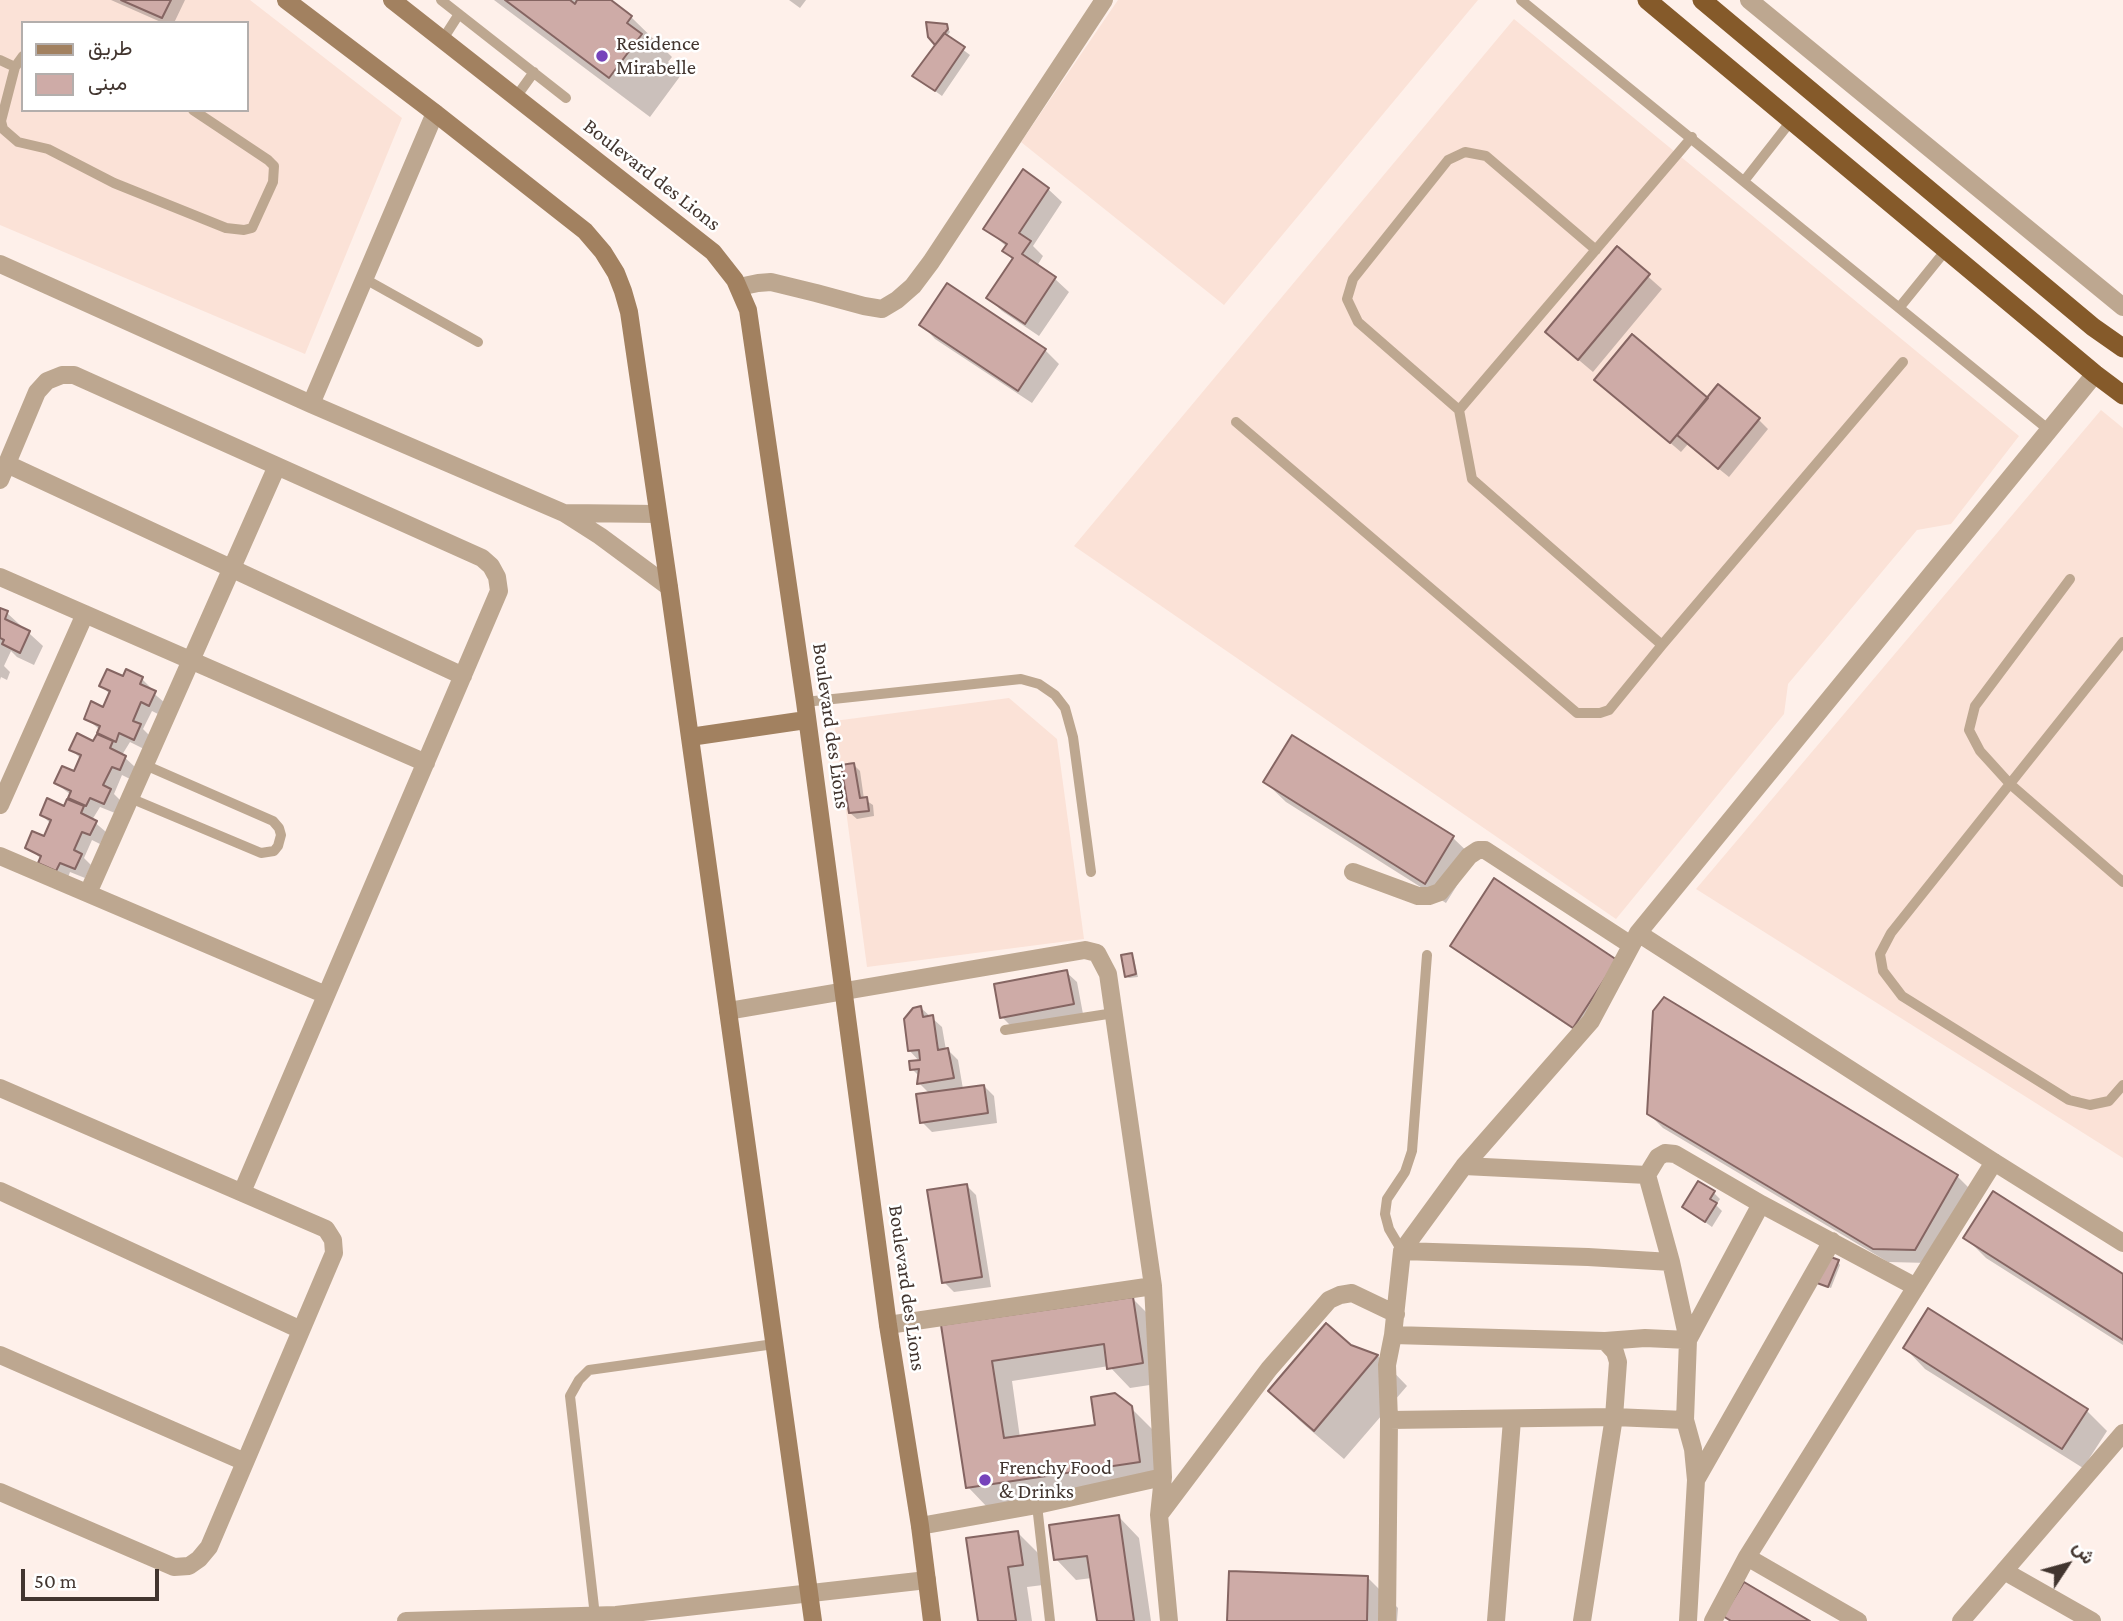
<!DOCTYPE html>
<meta charset="utf-8">
<style>
body{margin:0}
#map{position:relative;width:2123px;height:1621px;overflow:hidden;background:#fef0ea;font-family:"Crimson Pro",Vazirmatn,serif}
canvas{display:block}
.legend{position:absolute;left:21px;top:21px;width:228px;height:91px;box-sizing:border-box;background:#fff;border:2px solid #b3aeac;margin:0;padding:9px 12px;list-style:none;font-size:21px;color:#42352f}
.legend li{display:flex;align-items:center;gap:14px;height:35px}
.legend b{width:35px;border:2px solid #b3aeac}
.north{position:absolute;left:2032px;top:1530px;width:70px;height:70px;-webkit-text-stroke:5px #fff;paint-order:stroke;rotate:54deg;font-size:19px;font-weight:700;line-height:28px;text-align:center;color:#42352f}
.north::after{content:'';display:block;margin:auto;width:24px;height:32px;background:#42352f;clip-path:polygon(50% 0,100% 100%,50% 72%,0 100%)}
.scale{position:absolute;left:21px;top:1569px;width:138px;height:32px;box-sizing:border-box;border:4px solid #42352f;border-top:0;padding-left:9px;font-size:21px;line-height:24px;white-space:nowrap;color:#42352f;-webkit-text-stroke:5px #fff;paint-order:stroke}
</style>
<div id="map">
<canvas width="2123" height="1621"></canvas>
<ul class="legend">
<li><b style="height:9px;background:#a28160"></b>طريق</li>
<li><b style="height:19px;background:#ceaba7"></b>مبنى</li>
</ul>
<div class="north">ش</div>
<div class="scale">50 m</div>
</div>
<script>
const ctx = document.querySelector('canvas').getContext('2d');
ctx.lineJoin = 'round';
function paint(path, color) { ctx.fillStyle = color; ctx.fill(path, 'evenodd'); }
const poly = rows => new Path2D(rows.map(r => 'M' + r).join(''));
function stroke(path, color, width, dash) { ctx.strokeStyle = color; ctx.lineWidth = width; ctx.lineCap = dash ? 'butt' : 'round'; ctx.setLineDash(dash || []); ctx.stroke(path); }
function write(font, color, halo, rows, align = 'center') {
  ctx.font = font + ' "Crimson Pro",serif'; ctx.lineWidth = 5; ctx.setLineDash([]); ctx.textBaseline = 'middle'; ctx.strokeStyle = halo; ctx.fillStyle = color; for (const [text, x, y, turn = 0] of rows) {
    ctx.save(); ctx.translate(x, y); ctx.rotate((+turn || 0) * Math.PI / 180); ctx.textAlign = isNaN(turn) ? turn : align; if (halo) ctx.strokeText(text, 0, 0); ctx.fillText(text, 0, 0); ctx.restore();
  }
}
const built = poly([
 [0,0,250,0,402,118,305,354,0,225],
 [23,23,247,23,247,110,23,110],
 [1118,0,1478,0,1224,305,1021,142],
 [1514,19,2019,436,1951,524,1917,530,1788,684,1784,714,1616,919,1074,546],
 [2101,410,2123,428,2123,1158,1696,889],
 [1009,698,1057,739,1084,939,867,967,834,721]
]);
const shadow = poly([
 [111,0,185,0,174,23,163,23],
 [494,0,608,0,631,17,672,57,668,62,681,75,650,117],
 [789,0,806,0,800,8],
 [946,25,950,32,946,37,970,55,942,96,914,76,938,45],
 [1048,189,1062,202,1033,246,1043,256,1037,266,1055,279,1069,292,1039,336,1002,311,988,298,1013,260,1004,251,1007,247,985,228],
 [1617,249,1662,289,1593,372,1561,345],
 [922,325,1045,350,1059,364,1032,403,935,339],
 [1607,389,1708,400,1758,419,1768,429,1729,477,1688,444,1681,452],
 [0,609,7,613,43,646,34,665,17,657,11,651,4,666,10,672,7,680,1,677,0,680],
 [124,679,142,679,152,689,151,691,165,703,160,715,152,711,143,729,150,736,144,749,130,742,122,755,135,767,130,779,122,775,114,794,120,800,115,813,100,807,92,820,106,832,100,844,92,840,84,858,91,865,85,878,70,872,67,880,27,847,45,838,51,824,42,815,65,808,69,800,71,795,56,783,75,773,81,759,72,750,94,743,98,735,100,730,86,718,104,709,111,695,101,686],
 [1293,737,1453,838,1474,858,1446,903,1286,802,1265,782],
 [854,765,860,771,864,799,873,805,874,816,857,819,850,813],
 [1452,945,1616,961,1583,1036,1462,955],
 [1131,955,1134,958,1138,977,1129,978,1126,976],
 [1066,972,1077,982,1083,1014,1012,1027,1002,1017],
 [921,1008,942,1027,946,1050,948,1050,958,1060,963,1089,984,1086,994,1096,997,1123,932,1132,922,1122,930,1094,919,1083,920,1077,912,1069,920,1062,909,1050],
 [1649,1114,1957,1176,1971,1190,1929,1263,1888,1262,1663,1128],
 [966,1185,976,1195,991,1287,954,1292,944,1282],
 [1714,1193,1720,1199,1716,1205,1722,1211,1712,1227,1684,1207],
 [1966,1238,2123,1276,2123,1345,1986,1258],
 [1838,1262,1840,1265,1831,1288,1822,1285,1820,1282],
 [1133,1299,1153,1319,1163,1383,1130,1388,1109,1366,1012,1381,1020,1438,1097,1426,1131,1408,1152,1429,1160,1482,988,1508,968,1487,943,1327],
 [1350,1347,1378,1356,1407,1386,1344,1459,1300,1421,1270,1391],
 [1905,1348,2086,1410,2107,1431,2083,1468,1925,1369],
 [1119,1517,1139,1538,1151,1621,1098,1621,1092,1578,1076,1580,1056,1559],
 [1018,1533,1038,1553,1043,1585,1027,1587,1032,1621,980,1621],
 [1368,1578,1398,1608,1397,1621,1229,1621]
]);
const building = poly([
 [121,0,171,0,162,18,121,0],
 [505,0,570,0,575,4,577,0,611,0,632,16,627,23,642,34,609,78,505,0],
 [926,22,947,24,948,29,935,45,928,37,926,22],
 [944,33,965,47,935,91,912,76,944,33],
 [1023,169,1049,188,1019,233,1031,241,1022,254,1056,277,1025,324,986,298,1013,258,1002,251,1007,244,983,229,1023,169],
 [1617,246,1650,274,1578,360,1545,332,1617,246],
 [947,283,1046,349,1018,391,919,325,947,283],
 [1632,334,1708,398,1670,443,1594,380,1632,334],
 [1718,384,1760,418,1718,469,1677,435,1718,384],
 [0,608,8,611,5,619,30,631,20,653,2,644,4,640,0,638,0,608],
 [107,669,123,676,126,669,143,677,140,684,156,691,149,706,141,702,133,721,141,724,134,740,119,733,116,742,97,733,100,726,84,719,91,701,103,707,110,691,99,686,107,669],
 [77,733,93,741,97,734,113,741,110,748,126,756,120,770,112,767,103,785,111,789,104,804,90,798,86,806,68,798,71,791,54,783,62,766,74,771,81,755,69,750,77,733],
 [1292,735,1454,836,1425,884,1263,782,1292,735],
 [854,763,860,798,867,797,869,811,849,813,841,765,854,763],
 [47,798,64,806,67,799,84,806,81,813,97,821,90,835,82,832,74,850,82,854,75,869,60,863,56,871,38,863,41,856,25,848,32,831,44,836,51,820,40,815,47,798],
 [1494,878,1617,960,1573,1028,1450,946,1494,878],
 [1132,953,1136,974,1125,977,1121,955,1132,953],
 [1067,970,1074,1004,1000,1018,994,984,1067,970],
 [1664,997,1958,1175,1915,1250,1873,1249,1647,1114,1653,1011,1664,997],
 [921,1006,923,1017,933,1015,938,1050,948,1048,954,1078,917,1084,919,1069,910,1070,909,1061,920,1060,919,1050,908,1051,904,1019,913,1008,921,1006],
 [984,1085,988,1113,920,1123,916,1094,984,1085],
 [1698,1181,1715,1191,1710,1199,1717,1203,1705,1222,1682,1207,1698,1181],
 [967,1184,982,1277,942,1283,927,1190,967,1184],
 [1993,1191,2123,1274,2123,1340,1963,1238,1993,1191],
 [1828,1256,1839,1260,1828,1287,1817,1283,1828,1256],
 [1133,1297,1143,1363,1107,1369,1104,1344,992,1361,1004,1438,1095,1425,1091,1397,1115,1393,1132,1406,1140,1462,966,1488,941,1325,1133,1297],
 [1928,1308,2088,1409,2062,1449,1903,1348,1928,1308],
 [1326,1323,1351,1345,1378,1355,1314,1431,1268,1391,1326,1323],
 [1119,1515,1134,1621,1097,1621,1087,1556,1054,1560,1049,1525,1119,1515],
 [1018,1531,1023,1565,1008,1567,1016,1621,978,1621,966,1538,1018,1531],
 [1229,1571,1368,1576,1367,1621,1227,1621,1229,1571],
 [1744,1582,1810,1621,1731,1621,1723,1616,1744,1582]
]);
const service = poly([
 [441,0,566,98],
 [1521,0,2049,430],
 [443,39,459,14],
 [23,56,15,67,1,121,3,129,18,142,48,149,114,183,226,228,244,230,252,228,273,182,274,166,268,160,193,110],
 [0,60,15,67],
 [516,97,534,72],
 [1744,181,1791,121],
 [365,279,478,342],
 [1899,308,1946,250],
 [1459,410,1358,322,1347,299,1353,279,1448,160,1465,152,1486,156,1596,250],
 [1236,422,1577,713,1600,713,1609,710,1662,645,1903,362],
 [2070,579,1975,706,1969,730,1980,751,2010,784,2123,882],
 [2123,642,1891,933,1880,954,1883,971,1902,996,2069,1100,2090,1105,2109,1101,2123,1085],
 [1662,645,1472,479,1459,410,1692,137],
 [805,702,1021,679,1039,684,1055,695,1065,708,1073,737,1091,872],
 [130,798,261,853,274,851,278,846,281,835,279,828,273,821,145,765],
 [1005,1030,1114,1013],
 [1402,1251,1389,1229,1385,1214,1387,1199,1405,1172,1412,1151,1427,955],
 [1037,1505,1050,1621],
 [595,1616,570,1396,579,1380,589,1370,774,1344]
]);
const minor = poly([
 [1749,0,2123,307],
 [0,264,311,404,564,513,600,536,669,587],
 [739,287,758,283,771,282,816,293,864,306,882,309,897,300,913,286,931,262,1104,0],
 [311,404,435,113],
 [7,464,463,676],
 [0,480,37,392,47,381,62,375,74,375,482,558,491,566,497,577,499,591,242,1192],
 [564,513,658,514],
 [0,577,426,763],
 [0,805,85,614],
 [0,856,326,995],
 [1353,872,1418,896,1429,896,1440,892,1469,856,1478,850,1485,850,1631,945],
 [88,893,277,466],
 [1638,933,1994,1162,2123,1243],
 [728,1011,1085,950,1097,953,1108,974,1153,1286,1163,1477,1159,1515,1169,1621],
 [0,1088,326,1229,333,1240,334,1253,209,1547,199,1559,189,1566,174,1567,0,1492],
 [1464,1166,1647,1175],
 [0,1191,301,1330],
 [1402,1251,1588,1257,1671,1262],
 [888,1325,1153,1286],
 [1393,1335,1605,1341,1615,1352,1618,1362,1614,1417,1582,1621],
 [1605,1341,1645,1338,1688,1340,1761,1204],
 [0,1355,245,1462],
 [1389,1420,1614,1417,1685,1420],
 [1696,1480,1832,1241],
 [1159,1515,1269,1369,1329,1300,1340,1295,1352,1293,1396,1314],
 [920,1526,1037,1505,1163,1477],
 [1747,1557,1858,1621],
 [2004,1571,2092,1621],
 [406,1621,616,1615,927,1580],
 [1387,1621,1389,1420,1387,1365,1393,1335,1402,1251,1464,1166,1591,1021,1638,933,2095,374],
 [1496,1621,1512,1420],
 [1688,1621,1696,1480,1693,1449,1685,1420,1688,1340,1671,1262,1647,1175,1658,1157,1665,1153,1675,1154,1761,1204,1916,1287],
 [1713,1621,1747,1557,1994,1162],
 [1961,1621,2123,1433]
]);
const secondary = poly([
 [286,0,435,113,585,231,603,252,616,273,623,291,629,312,669,587,813,1621],
 [392,0,713,252,735,280,748,310,805,702,888,1325,920,1526,932,1621],
 [690,737,806,720]
]);
const trunk = poly([
 [1647,0,2095,374,2123,395],
 [1702,0,2093,327,2123,348]
]);
const markers = [
 [602,56,7,"#7643bb"],
 [985,1480,7,"#7643bb"]
];
const poiNames = [
 ["Residence",616,44],
 ["Mirabelle",616,68],
 ["Frenchy Food",999,1468],
 ["& Drinks",999,1492]
];
const streetNames = [
 ["Boulevard des Lions",652,175,38],
 ["Boulevard des Lions",831,726,82],
 ["Boulevard des Lions",907,1288,82]
];
paint(built, '#fbe2d7');
paint(shadow, '#0003');
paint(building, '#ceaba7');
stroke(building, '#856562', 2);
stroke(service, '#bda790', 10);
stroke(minor, '#bda790', 18);
stroke(secondary, '#a28160', 18);
stroke(trunk, '#855a2a', 19);
for (const [x, y, r, color] of markers) { const dot = new Path2D(); dot.arc(x, y, r, 0, 2 * Math.PI); ctx.fillStyle = color; ctx.fill(dot); stroke(dot, '#fff', 2.5); }
write('21px', '#42352f', '#fff', poiNames, 'left');
write('21px', '#42352f', '#fff', streetNames);
</script>
